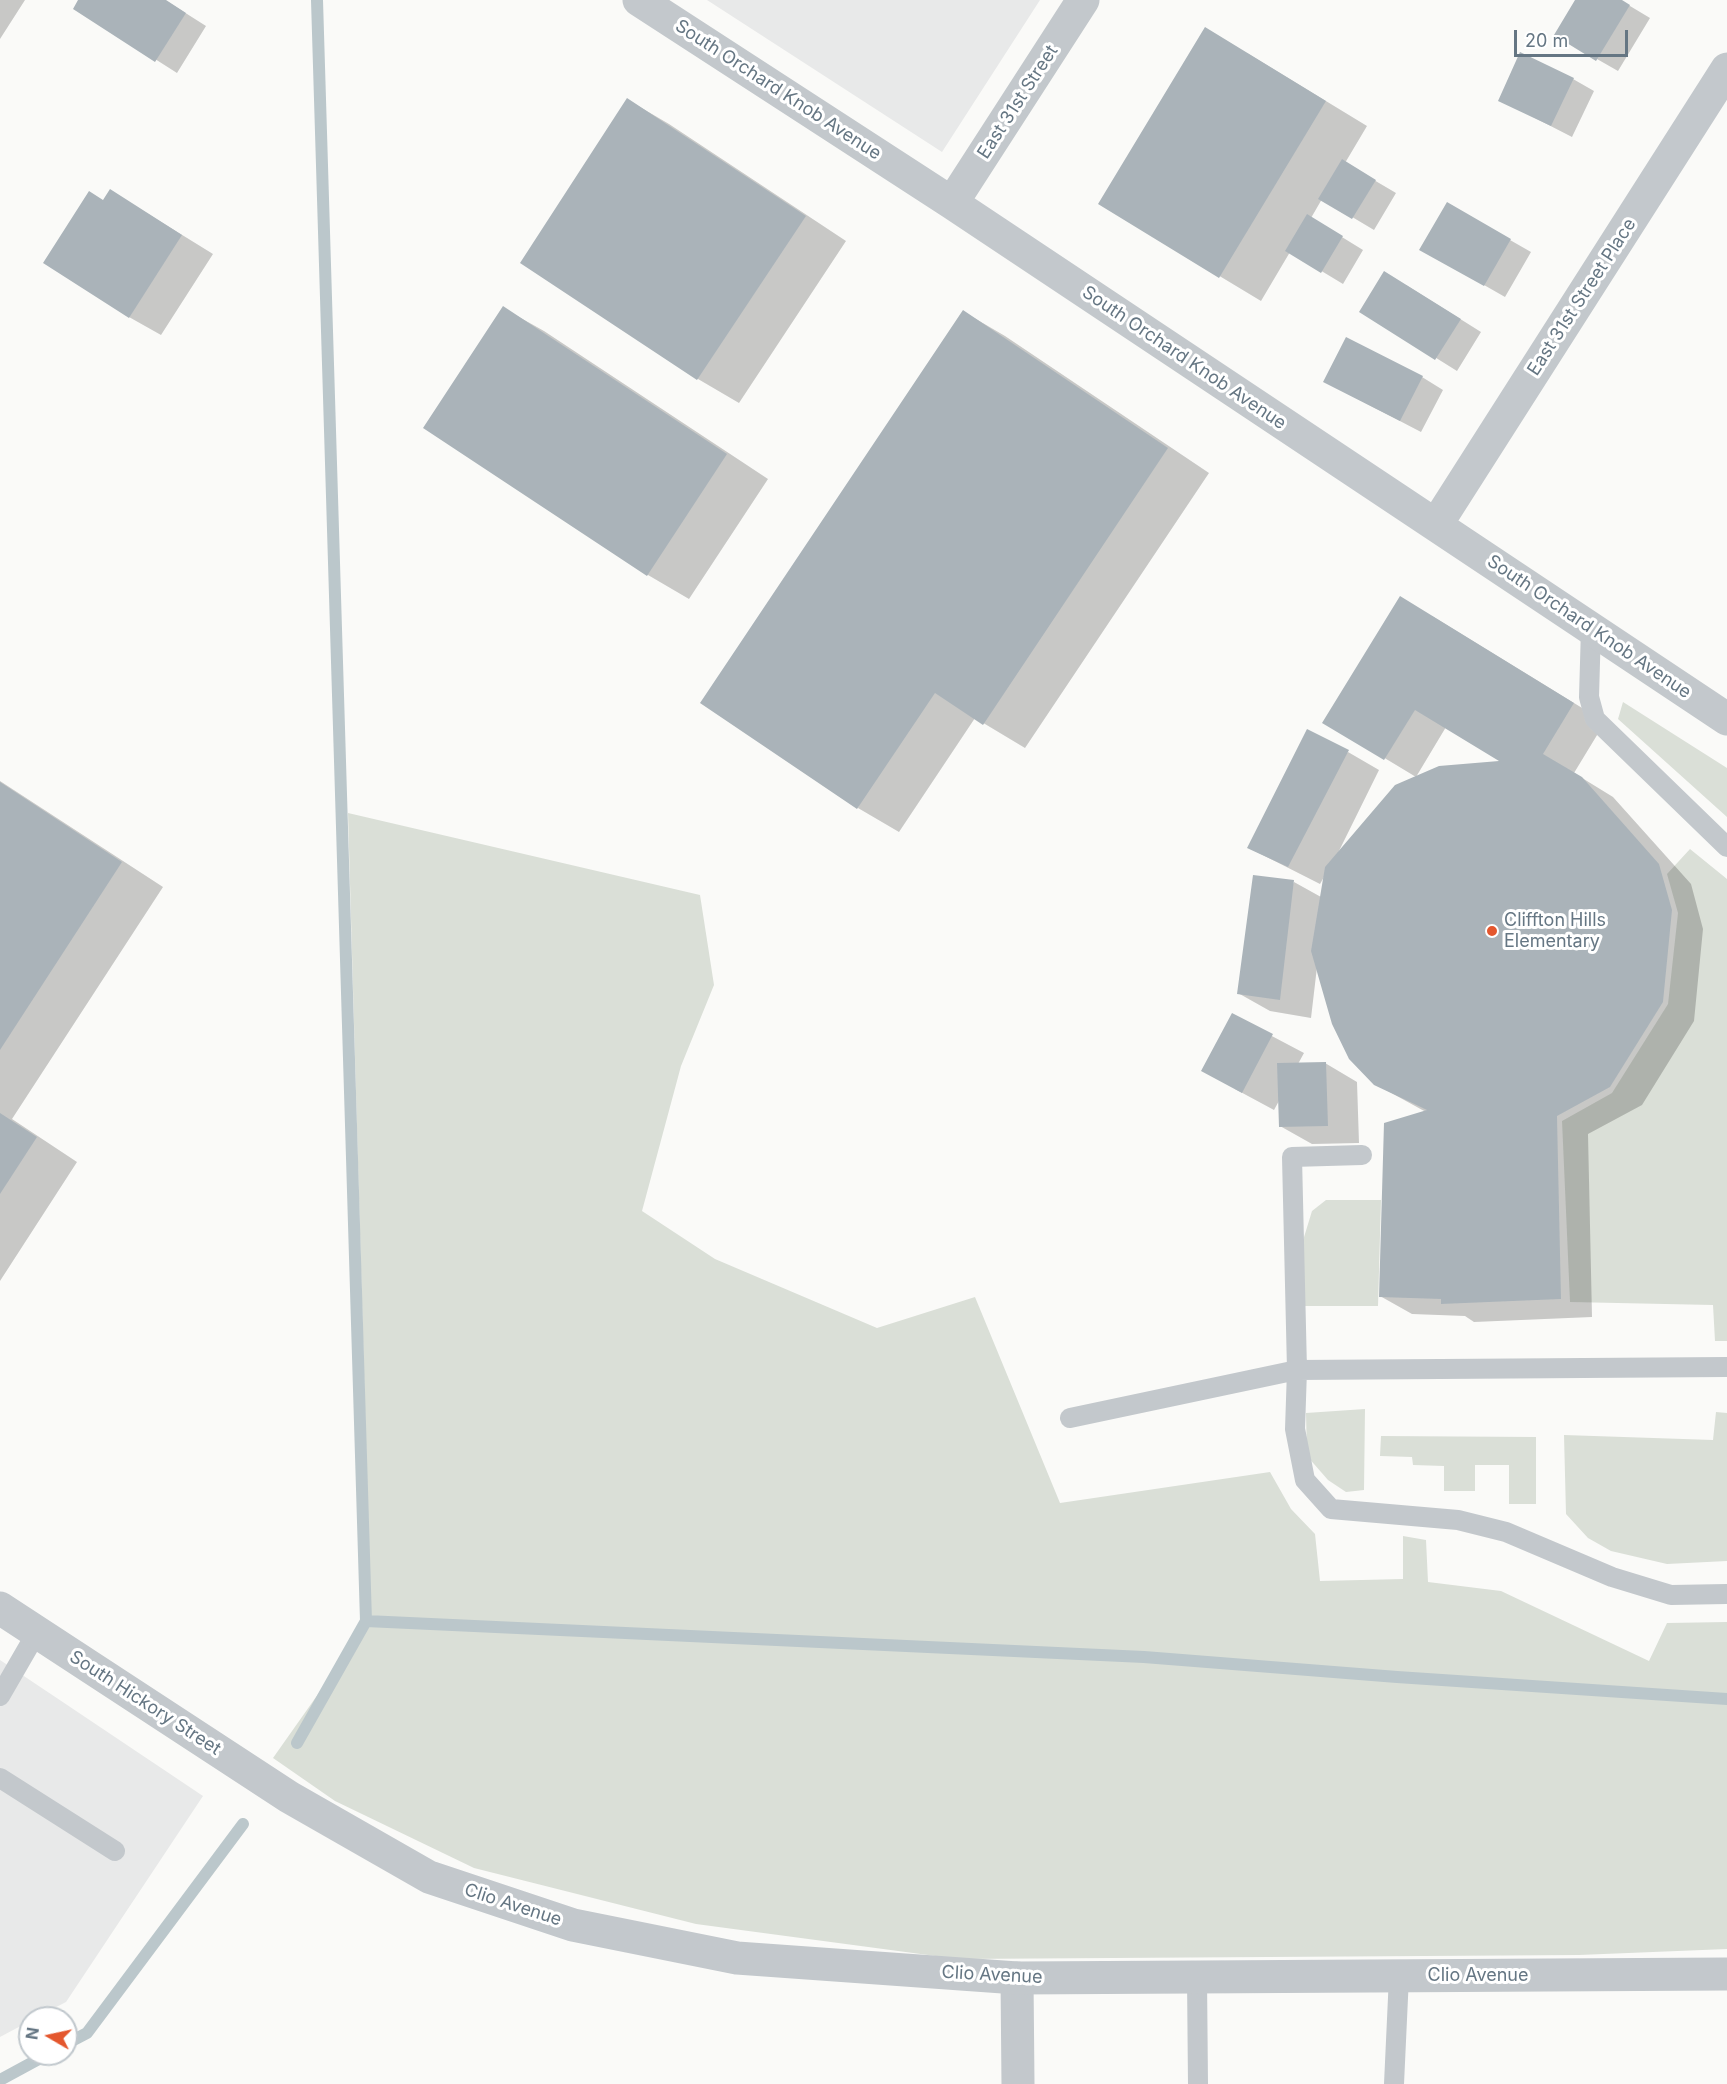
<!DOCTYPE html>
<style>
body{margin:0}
#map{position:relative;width:1727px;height:2084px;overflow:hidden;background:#fafaf8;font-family:Inter,sans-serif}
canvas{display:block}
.north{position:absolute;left:18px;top:2006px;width:60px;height:60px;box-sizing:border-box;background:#fff;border:2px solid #c1c8cd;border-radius:50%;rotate:279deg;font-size:16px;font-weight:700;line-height:24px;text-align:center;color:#657683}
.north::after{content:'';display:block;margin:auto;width:21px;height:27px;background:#e4572e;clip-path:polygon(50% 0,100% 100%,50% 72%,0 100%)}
.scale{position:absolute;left:1514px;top:30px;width:114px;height:27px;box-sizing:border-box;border:3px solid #657683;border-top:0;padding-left:8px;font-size:18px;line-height:21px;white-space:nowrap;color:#657683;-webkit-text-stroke:4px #fff;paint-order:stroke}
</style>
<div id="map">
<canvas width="1727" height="2084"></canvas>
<div class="north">N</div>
<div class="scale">20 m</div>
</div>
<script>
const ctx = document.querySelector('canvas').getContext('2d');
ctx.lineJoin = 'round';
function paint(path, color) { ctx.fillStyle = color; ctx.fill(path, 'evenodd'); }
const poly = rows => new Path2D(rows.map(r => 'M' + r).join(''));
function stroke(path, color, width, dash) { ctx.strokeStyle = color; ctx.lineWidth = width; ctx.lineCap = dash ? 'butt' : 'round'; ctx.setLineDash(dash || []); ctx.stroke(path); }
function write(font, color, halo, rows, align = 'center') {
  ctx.font = font + ' Inter,sans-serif'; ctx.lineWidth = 6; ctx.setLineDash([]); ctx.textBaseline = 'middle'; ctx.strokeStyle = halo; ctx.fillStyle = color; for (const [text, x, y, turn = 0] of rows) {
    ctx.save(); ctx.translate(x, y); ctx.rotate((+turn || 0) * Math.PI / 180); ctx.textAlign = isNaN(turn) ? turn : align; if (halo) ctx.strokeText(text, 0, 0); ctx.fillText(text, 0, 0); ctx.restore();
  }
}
const built = poly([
 [707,0,1040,0,942,152],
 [0,1660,203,1796,66,2002,35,2018,30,2018,30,2021,0,2037]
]);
const green = poly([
 [1623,702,1727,768,1727,817,1618,719],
 [348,813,700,895,714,985,681,1066,642,1211,715,1259,877,1328,975,1297,1060,1503,1270,1472,1291,1509,1315,1534,1320,1581,1403,1579,1403,1536,1426,1540,1428,1582,1501,1591,1649,1661,1667,1623,1727,1622,1727,1949,1579,1955,958,1959,696,1924,474,1868,335,1801,273,1758,371,1619],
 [1690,849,1727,879,1727,1341,1715,1341,1713,1305,1570,1302,1562,1121,1612,1093,1668,1004,1678,913,1667,874],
 [1326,1200,1381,1200,1378,1306,1300,1306,1301,1247,1312,1211],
 [1365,1409,1364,1490,1346,1492,1328,1480,1307,1456,1306,1413],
 [1716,1412,1727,1413,1727,1561,1667,1564,1611,1551,1588,1538,1566,1514,1564,1435,1713,1440],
 [1381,1436,1536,1437,1536,1504,1509,1504,1509,1465,1475,1465,1475,1491,1444,1491,1444,1466,1413,1465,1412,1457,1380,1456]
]);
const shadow = poly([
 [0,0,25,0,0,39],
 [80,0,165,0,206,26,177,73,75,8],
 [1577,0,1620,0,1650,18,1618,71,1597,59],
 [1247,53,1367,126,1345,163,1396,193,1374,230,1322,199,1311,218,1363,250,1343,284,1290,252,1261,301,1100,204],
 [1573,79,1594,91,1572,137,1500,100],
 [628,100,669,124,846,241,739,403,698,379,522,262],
 [111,191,213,254,161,335,129,317,104,201],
 [1447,204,1531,252,1505,297,1421,249],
 [1406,285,1481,332,1457,371,1361,311],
 [503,308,544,331,768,479,689,599,648,575,425,427],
 [964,312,1005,336,1209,473,1025,748,975,718,899,832,858,808],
 [1422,377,1443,390,1421,432,1325,382],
 [1432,616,1605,722,1574,773,1613,797,1691,884,1703,929,1694,1021,1642,1105,1588,1134,1592,1317,1474,1322,1465,1316,1412,1314,1380,1296,1426,1112,1375,1084,1317,967,1311,1018,1270,1011,1238,993,1294,882,1321,897,1324,877,1320,884,1249,848,1348,752,1379,770,1337,855,1503,762,1446,727,1416,777,1325,722],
 [0,781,163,887,12,1119,77,1162,0,1281],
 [1232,1015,1304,1053,1298,1064,1325,1063,1357,1082,1359,1143,1312,1144,1280,1126,1280,1099,1274,1110,1235,1089]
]);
const stream = poly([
 [366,1621,1144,1657,1397,1677,1727,1699],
 [297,1743,366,1621,317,0],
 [66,2044,87,2033,243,1824],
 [0,2080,48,2054]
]);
const building = poly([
 [78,0,166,0,186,13,155,62,73,9],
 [1575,0,1622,0,1630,5,1596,61,1554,35],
 [1205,27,1326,101,1219,278,1098,204],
 [1520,52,1574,78,1551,126,1498,101],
 [627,98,806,216,697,380,520,263],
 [1342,159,1376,180,1352,219,1318,199],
 [110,189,182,235,129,318,43,263,89,191,103,200],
 [1447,202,1511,239,1484,286,1419,250],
 [1307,214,1343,236,1321,273,1285,251],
 [1384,271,1461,319,1435,360,1359,312],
 [503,306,727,454,647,576,423,428],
 [963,310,1168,448,983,725,935,693,857,809,700,703],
 [1346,337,1423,376,1400,421,1323,382],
 [1400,596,1574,703,1543,754,1582,777,1659,864,1672,910,1663,1002,1610,1087,1557,1116,1561,1299,1441,1304,1441,1299,1379,1297,1384,1123,1427,1110,1374,1085,1349,1059,1332,1024,1311,951,1325,867,1395,785,1439,766,1499,761,1415,710,1384,760,1322,723],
 [1307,729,1349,750,1288,867,1247,848],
 [0,782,122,862,0,1050],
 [1253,875,1294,880,1280,1000,1237,994],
 [1232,1013,1273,1034,1242,1093,1201,1071],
 [1326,1062,1328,1126,1279,1127,1277,1063],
 [0,1113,37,1137,0,1194]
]);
const service = poly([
 [1591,628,1589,697,1595,719,1727,847],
 [1362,1155,1292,1157,1297,1370,1295,1429,1305,1480,1331,1509,1458,1520,1506,1532,1612,1577,1671,1595,1727,1594],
 [1070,1418,1297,1370,1727,1367],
 [0,1696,37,1632],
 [0,1778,115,1851],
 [1197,1977,1198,2084],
 [1394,2084,1399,1976]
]);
const minor = poly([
 [639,0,952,203,1727,719],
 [952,203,1083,0],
 [1436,525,1727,69],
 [1017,1978,1018,2084]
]);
const tertiary = poly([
 [0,1608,289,1797,429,1877,573,1925,737,1958,1017,1978,1727,1974]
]);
const markers = [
 [1492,931,6,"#e4572e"]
];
const streetNames = [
 ["South Orchard Knob Avenue",778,90,33],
 ["East 31st Street",1018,102,-57],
 ["East 31st Street Place",1582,297,-57],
 ["South Orchard Knob Avenue",1184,358,34],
 ["South Orchard Knob Avenue",1589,627,34],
 ["South Hickory Street",145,1703,33],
 ["Clio Avenue",513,1905,18],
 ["Clio Avenue",992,1975,3],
 ["Clio Avenue",1478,1976]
];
const poiNames = [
 ["Cliffton Hills",1504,921],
 ["Elementary",1504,942]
];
paint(built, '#e8e9e9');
paint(green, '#dadfd7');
paint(shadow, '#0003');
stroke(stream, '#bbc7cb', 12);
paint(building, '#aab3b9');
stroke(service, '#c3c8cc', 20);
stroke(minor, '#c3c8cc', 33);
stroke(tertiary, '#c3c8cc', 33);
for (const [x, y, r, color] of markers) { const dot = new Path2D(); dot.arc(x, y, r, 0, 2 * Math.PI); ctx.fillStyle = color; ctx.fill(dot); stroke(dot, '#fff', 2); }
write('18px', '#657683', '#fff', streetNames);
write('18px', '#657683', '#fff', poiNames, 'left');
</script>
